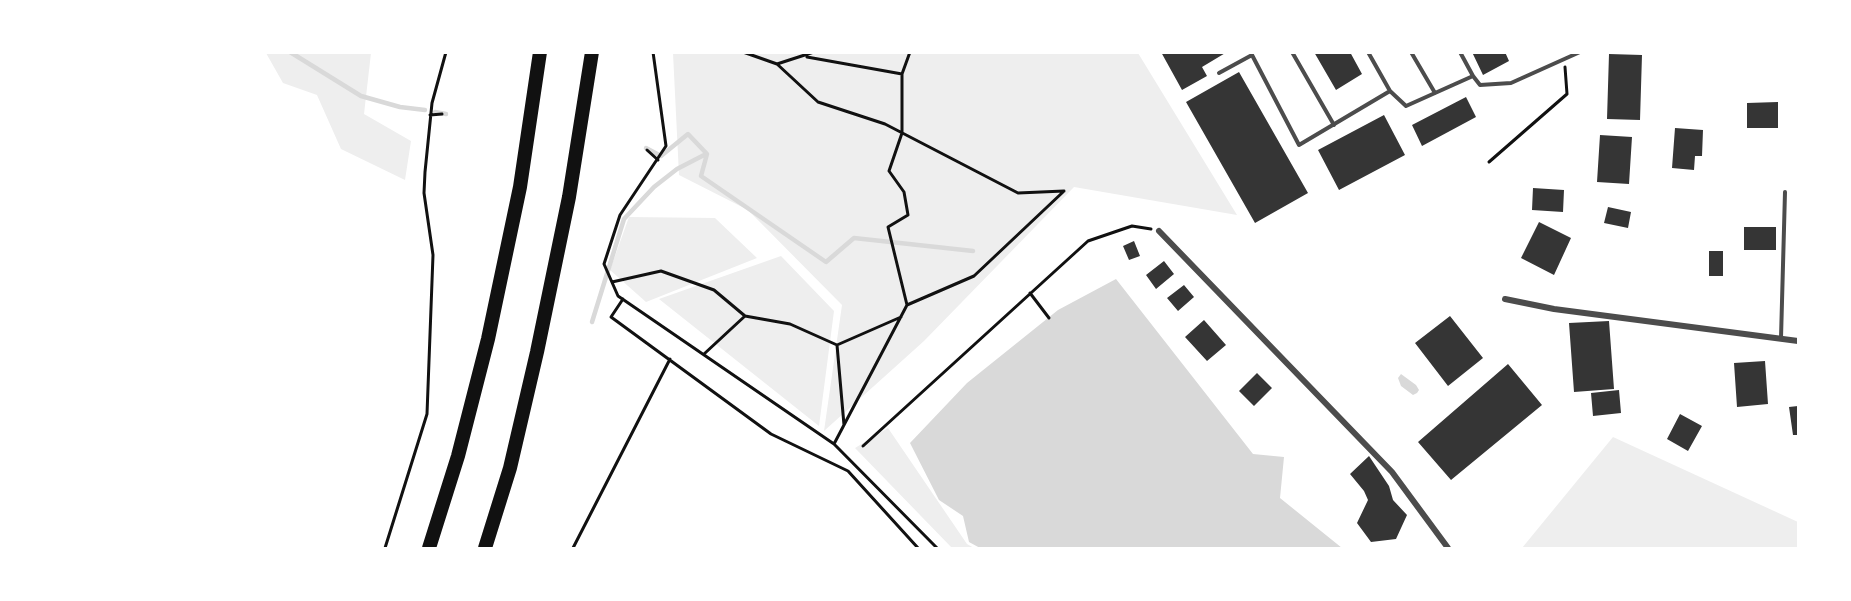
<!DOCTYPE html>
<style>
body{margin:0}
#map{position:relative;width:1851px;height:601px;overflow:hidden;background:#fff;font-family:Montserrat,sans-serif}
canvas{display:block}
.frame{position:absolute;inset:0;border:54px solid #fff;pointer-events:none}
</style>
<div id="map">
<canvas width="1851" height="601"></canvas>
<div class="frame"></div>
</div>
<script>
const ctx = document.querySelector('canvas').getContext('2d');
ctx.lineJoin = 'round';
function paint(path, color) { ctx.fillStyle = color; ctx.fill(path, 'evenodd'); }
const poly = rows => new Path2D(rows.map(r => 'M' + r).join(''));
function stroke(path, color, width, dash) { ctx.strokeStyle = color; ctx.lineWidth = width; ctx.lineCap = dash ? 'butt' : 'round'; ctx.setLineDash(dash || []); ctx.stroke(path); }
const green = poly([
 [266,53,371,53,364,114,411,141,405,180,341,149,317,95,283,83],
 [673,53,1138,53,1237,215,1074,187,924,341,824,431,842,305,748,210,679,175],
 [629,217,715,218,757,258,646,302,610,270],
 [781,256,834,311,819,426,659,299],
 [888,428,967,544,974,548,952,548,855,448],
 [1613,437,1798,522,1798,548,1522,548]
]);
const water = poly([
 [1116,279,1253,454,1284,457,1280,498,1342,548,980,548,969,542,963,516,939,500,910,443,967,383,1058,310],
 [1401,374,1416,385,1419,390,1417,393,1413,395,1401,386,1398,378]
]);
const stream = poly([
 [290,52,361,96,400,107,425,110],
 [435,112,446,114],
 [646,148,661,156,688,134,707,154,701,176,826,262,854,238,973,251],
 [592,322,624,219,654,187,677,169,706,154]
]);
const building = poly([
 [1161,52,1227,52,1202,67,1207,76,1182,90],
 [1314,52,1350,52,1362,74,1336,90],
 [1472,52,1505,52,1509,61,1483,75],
 [1609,54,1642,55,1640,120,1607,119],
 [1239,72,1308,193,1255,223,1186,102],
 [1466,97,1476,117,1422,146,1412,125],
 [1778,102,1778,128,1747,128,1747,103],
 [1384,115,1405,155,1339,190,1318,150],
 [1675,128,1703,130,1702,156,1695,156,1694,170,1672,168],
 [1600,135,1632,137,1629,184,1597,182],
 [1533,188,1564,190,1563,212,1532,210],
 [1608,207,1631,212,1628,228,1604,223],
 [1539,222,1571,238,1554,275,1521,258],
 [1744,227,1776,227,1776,250,1744,250],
 [1134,241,1140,256,1129,260,1123,246],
 [1709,251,1723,251,1723,276,1709,276],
 [1164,261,1174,274,1156,289,1146,275],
 [1184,285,1194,297,1178,311,1167,298],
 [1450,316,1483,358,1448,386,1415,343],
 [1204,320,1226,345,1207,361,1185,337],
 [1609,321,1614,389,1574,392,1569,323],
 [1765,361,1768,404,1737,407,1734,363],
 [1508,364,1542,405,1451,480,1418,442],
 [1257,373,1272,388,1254,406,1239,391],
 [1619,390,1621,413,1593,416,1591,393],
 [1798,406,1798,435,1793,435,1789,407],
 [1680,414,1702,426,1688,451,1667,439],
 [1369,456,1389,486,1393,500,1407,515,1396,539,1371,542,1357,523,1368,500,1364,491,1350,474]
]);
const path = poly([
 [653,52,666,146,620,215,604,264,618,296,834,444,937,548],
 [743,52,777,64,818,102,885,124,1018,193,1064,191],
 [807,57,902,74],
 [777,64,814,52],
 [430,115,442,114],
 [647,150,658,160],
 [1489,162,1567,94,1565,67],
 [612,282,661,271,714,290,745,316],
 [1030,293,1049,318],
 [623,299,611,317,771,434,848,471,918,548],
 [907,305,974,276,1063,192],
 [837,345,901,317],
 [704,354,745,316,790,324,837,345,844,425],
 [834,444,907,305,888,227,908,215,904,192,889,171,902,133,902,74,910,52],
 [863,446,1088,241,1132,226,1151,229],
 [385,548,427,414,433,255,424,193,425,172,432,103,446,52],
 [573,548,670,359]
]);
const service = poly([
 [1292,52,1334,125],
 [1368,52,1390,91],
 [1411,52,1435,93],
 [1460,52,1473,76],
 [1219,73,1252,55,1299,145,1390,91,1406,106,1473,76,1480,85,1511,83,1580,52],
 [1781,338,1785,192]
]);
const minor = poly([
 [1159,231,1392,472,1448,548],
 [1505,299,1554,309,1798,341]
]);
const trunk = poly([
 [429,548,458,456,488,339,520,187,540,52],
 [485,548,510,468,537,352,569,197,592,52]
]);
paint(green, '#eee');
paint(water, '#d9d9d9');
stroke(stream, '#d9d9d9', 4.5);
paint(building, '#353535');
stroke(path, '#111', 3);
stroke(service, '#4c4c4c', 4);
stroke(minor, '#4c4c4c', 6);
stroke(trunk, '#111', 14);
</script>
